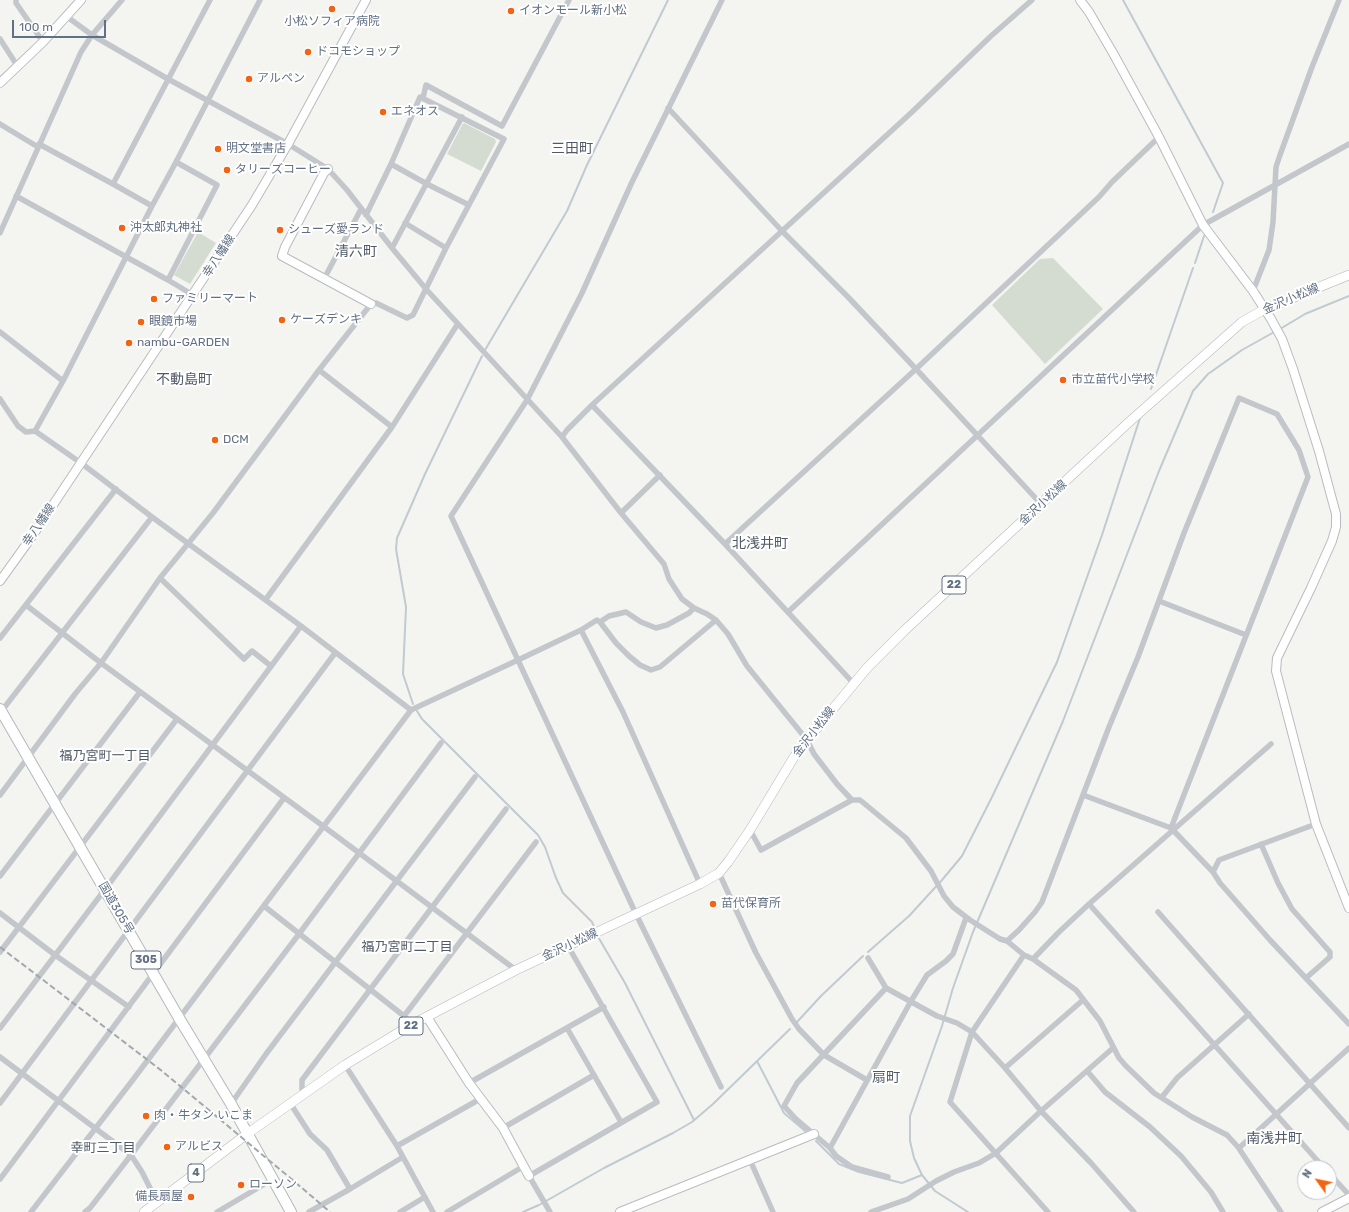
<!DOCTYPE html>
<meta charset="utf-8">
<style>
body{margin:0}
#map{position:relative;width:1349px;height:1212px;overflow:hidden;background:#f4f5f0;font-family:Rubik,sans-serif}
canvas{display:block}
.north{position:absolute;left:1297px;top:1160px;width:40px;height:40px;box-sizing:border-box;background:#fff;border:1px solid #c0c6ce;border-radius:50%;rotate:303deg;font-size:11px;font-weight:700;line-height:16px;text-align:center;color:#617084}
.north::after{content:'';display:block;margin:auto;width:14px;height:18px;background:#f16414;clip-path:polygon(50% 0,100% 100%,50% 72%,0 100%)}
.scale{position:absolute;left:12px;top:20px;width:94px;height:18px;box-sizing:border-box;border:2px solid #617084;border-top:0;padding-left:5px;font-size:12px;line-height:14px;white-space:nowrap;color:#617084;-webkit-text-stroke:3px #fff;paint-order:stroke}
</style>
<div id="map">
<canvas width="1349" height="1212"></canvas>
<div class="north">N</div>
<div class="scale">100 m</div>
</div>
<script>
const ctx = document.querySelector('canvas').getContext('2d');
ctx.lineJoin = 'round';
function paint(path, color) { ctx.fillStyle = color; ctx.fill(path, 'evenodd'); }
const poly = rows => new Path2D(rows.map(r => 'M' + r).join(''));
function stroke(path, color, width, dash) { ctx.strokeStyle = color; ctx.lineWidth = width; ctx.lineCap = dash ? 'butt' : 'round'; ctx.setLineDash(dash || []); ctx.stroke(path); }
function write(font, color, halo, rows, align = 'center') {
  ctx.font = font + ' Rubik,"Noto Sans JP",sans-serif'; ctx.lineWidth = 4; ctx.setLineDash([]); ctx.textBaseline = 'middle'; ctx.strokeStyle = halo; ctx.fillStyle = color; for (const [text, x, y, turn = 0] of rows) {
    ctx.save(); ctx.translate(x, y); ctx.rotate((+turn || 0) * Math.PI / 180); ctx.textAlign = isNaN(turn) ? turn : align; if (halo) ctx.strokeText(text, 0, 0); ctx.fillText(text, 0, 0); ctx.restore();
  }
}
const green = poly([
 [464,123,495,139,496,142,481,171,447,154,462,125],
 [198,232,216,243,190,284,174,275],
 [1053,258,1103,309,1045,364,992,305,1040,259]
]);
const stream = poly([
 [1123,0,1223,183,1213,212],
 [1195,263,1204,236],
 [1280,329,1305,314,1349,296],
 [485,350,567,211,587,165,668,0],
 [1151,389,1193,268],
 [413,704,403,674,406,607,396,549,397,538,425,474,482,356],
 [417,711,422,719,538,835,545,847,556,878,563,893,592,922,596,931],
 [597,935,625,983,694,1120],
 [868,952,909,916,942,880,962,856,991,799,1057,662,1102,535,1140,418],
 [797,1022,821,996,863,956],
 [757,1061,784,1113,805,1131],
 [816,1141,839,1164,859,1172,902,1183,922,1175],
 [523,1212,539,1205,604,1168,673,1133,692,1122,713,1104,790,1029],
 [968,1212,935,1191,922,1175,914,1158,910,1141,910,1116,942,1026,953,988,973,932,1063,721,1159,471,1193,391,1208,374,1242,350,1276,331]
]);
const street = poly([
 [16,0,16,3,43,42],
 [66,16,92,35,168,79,288,144,328,169,347,190,392,248,426,289,562,437,621,513,664,564,669,579,682,599,694,608,707,614,716,620,728,634,747,666,807,740,814,754,837,784,852,800],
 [0,39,18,67],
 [423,98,426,85,502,126,569,0],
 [668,108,782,231,848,297,916,369,1041,504],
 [0,124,38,147],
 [39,144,113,184,210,0],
 [391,164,427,184,469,205],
 [113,184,152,206],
 [16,196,168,280,193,295],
 [405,223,446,248],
 [0,233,81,52,92,35,122,0],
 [392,248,462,117],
 [324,279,361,209],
 [168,280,217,185,176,162],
 [1253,291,1269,250,1273,222,1276,167,1280,155,1312,67,1339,0],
 [0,332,63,381],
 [319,370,392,427],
 [0,399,18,426,26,432,35,431,81,463,152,517,301,626,411,710],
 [592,405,725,544,844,673,854,684],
 [35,431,63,381,152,206,176,162,260,0],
 [562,437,567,430,592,405,912,112,991,36,1032,0],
 [621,513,660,475],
 [725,544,916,369,1099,197,1112,182,1159,137],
 [160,578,244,659,252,651,271,666],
 [266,599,392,427,457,325],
 [1159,601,1246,635],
 [26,605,101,663,323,826,516,970],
 [788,612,1203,225,1349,144],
 [600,622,616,643,629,656,640,665,651,670,660,667,716,620],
 [581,630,623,712,700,884],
 [0,638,116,489],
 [0,713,152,517],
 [0,795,75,694,101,663,160,578,213,513,319,370,371,304,376,303,407,318,413,315,446,248,504,139,420,97,391,164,366,215],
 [1083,795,1171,828,1213,872,1220,883,1270,940,1349,1024],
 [750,830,761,850,852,800,860,800,906,838,931,871,944,896,953,907,970,920,1000,939,1007,941,1024,955,1033,959,1076,990,1100,1021,1119,1058,1126,1066,1154,1093,1192,1117,1227,1135,1238,1147,1281,1212],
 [1261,844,1278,883,1292,909,1330,952,1330,957,1306,978],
 [1213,872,1219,860,1316,824],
 [719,873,756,953,792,1019,799,1029,824,1055,867,1080],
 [0,876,140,692],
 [1089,904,1324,1168],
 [264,906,404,1016,411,1025],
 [1158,912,1349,1128],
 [0,913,55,955,129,1007],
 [1007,941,1019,930,1035,912,1042,902,1109,727,1138,657,1184,533,1239,398,1277,414,1299,450,1308,477,1171,828],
 [0,952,177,719],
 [1024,955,972,1032,950,1102,1048,1212],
 [868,958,886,988,937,1016,957,1023,972,1032,1005,1068,1041,1111,1091,1163,1134,1212],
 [1033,959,1059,932,1089,904,1271,744],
 [886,988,797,1083,784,1106,796,1119,830,1148,836,1156,852,1167,888,1177],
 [404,1016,536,842],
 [0,1028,112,880,301,626],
 [567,1028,621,1122],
 [0,1057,131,1155,142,1172,157,1202],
 [345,1065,397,1146,433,1212],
 [1005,1068,1083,1000],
 [1088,1072,1105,1092,1150,1127,1181,1156,1211,1192,1223,1212],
 [469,1083,604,1007],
 [721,1087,636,914,451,516,527,400,582,293,632,182,722,0],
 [302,1095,302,1080,506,809],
 [1162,1097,1177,1078,1249,1014],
 [0,1103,335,653],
 [290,1103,310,1134,327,1150,350,1189],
 [231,1104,266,1054,475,777],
 [503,1128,594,1075],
 [397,1146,480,1099],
 [830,1148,911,1001,927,975,946,961,953,954,966,918],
 [1239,1148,1349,1048],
 [750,1160,773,1212],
 [1329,1173,1349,1195],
 [0,1179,284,798],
 [31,1212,132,1081,411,710,518,660,581,630,597,620,600,622,609,616,626,612,641,622,656,628,667,625,689,613,694,608],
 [85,1212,90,1208,131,1155,299,934,441,743],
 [217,1212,273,1179],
 [309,1212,350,1189,403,1157],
 [400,1212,425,1197],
 [447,1212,524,1166],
 [550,1212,529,1176,657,1102,568,946],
 [871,1212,908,1199,936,1181,954,1172,979,1163,996,1153,1041,1111,1113,1048]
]);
const secondary = poly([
 [1080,0,1089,12,1113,53,1159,137,1203,225,1253,291,1271,319,1282,339,1293,369,1319,451,1336,514,1336,527,1332,541,1311,588,1277,658,1276,671,1316,824,1349,908],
 [0,83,43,42,81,0],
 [328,169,324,173,285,247,282,256,371,304],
 [0,581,33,535,252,205,288,144,366,0],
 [427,1017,469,1083,503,1128,529,1176],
 [620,1212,814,1134],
 [1322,1212,1349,1198]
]);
const primary = poly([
 [144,1212,247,1134,345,1065,411,1025,516,970,700,884,719,873,728,862,750,830,794,757,807,740,867,668,905,630,1128,423,1242,322,1265,309,1349,275]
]);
const highway = poly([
 [0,709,179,1018,231,1104,291,1212]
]);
const rail = poly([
 [0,947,162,1071,295,1182,330,1212]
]);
const markers = [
 [332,9,4,"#f16414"],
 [511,11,4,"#f16414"],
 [308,52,4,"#f16414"],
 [249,79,4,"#f16414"],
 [383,112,4,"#f16414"],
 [218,149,4,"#f16414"],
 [227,170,4,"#f16414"],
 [122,228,4,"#f16414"],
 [280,230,4,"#f16414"],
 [154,299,4,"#f16414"],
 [282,320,4,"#f16414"],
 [141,322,4,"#f16414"],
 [129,343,4,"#f16414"],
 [1063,380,4,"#f16414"],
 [215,440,4,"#f16414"],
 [713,904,4,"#f16414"],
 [146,1116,4,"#f16414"],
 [167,1147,4,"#f16414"],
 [241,1185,4,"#f16414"],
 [191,1197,4,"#f16414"]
];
const shields = [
 [954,585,24],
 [146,960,30],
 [411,1026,24],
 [196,1173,16]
];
const shieldNames = [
 ["22",954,585],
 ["305",146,960],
 ["22",411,1026],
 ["4",196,1173]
];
const poiNames = [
 ["イオンモール新小松",519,11],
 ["小松ソフィア病院",332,22,"center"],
 ["ドコモショップ",316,52],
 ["アルペン",257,79],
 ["エネオス",391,112],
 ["明文堂書店",226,149],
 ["タリーズコーヒー",235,170],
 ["沖太郎丸神社",130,228],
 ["シューズ愛ランド",288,230],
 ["ファミリーマート",162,299],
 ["ケーズデンキ",290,320],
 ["眼鏡市場",149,322],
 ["nambu-GARDEN",137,343],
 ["市立苗代小学校",1071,380],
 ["DCM",223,440],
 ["苗代保育所",721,904],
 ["肉・牛タン いこま",154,1116],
 ["アルビス",175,1147],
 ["ローソン",249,1185],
 ["備長扇屋",183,1197,"right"]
];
const streetNames = [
 ["幸八幡線",219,256,-57],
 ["金沢小松線",1291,299,-23],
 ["金沢小松線",1043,503,-43],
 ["幸八幡線",39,525,-56],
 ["金沢小松線",814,732,-52],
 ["国道305号",116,908,60],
 ["金沢小松線",570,945,-25]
];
const neighbourhoodNames = [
 ["福乃宮町一丁目",105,756],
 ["福乃宮町二丁目",407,947],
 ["幸町三丁目",103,1148]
];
const quarterNames = [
 ["三田町",572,149],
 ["清六町",356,252],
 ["不動島町",184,380],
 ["北浅井町",760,544],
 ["扇町",886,1078],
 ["南浅井町",1274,1139]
];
paint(green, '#d4dcd1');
stroke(stream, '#c1cad1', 2);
stroke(secondary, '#b8bbc1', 10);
stroke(primary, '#b6b9be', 10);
stroke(highway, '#b5b8bc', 12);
stroke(street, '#c3c6ca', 5.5);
stroke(secondary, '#fff', 8);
stroke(primary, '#fff', 9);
stroke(highway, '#fff', 10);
stroke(rail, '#a3a8af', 2, [6, 3]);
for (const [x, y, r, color] of markers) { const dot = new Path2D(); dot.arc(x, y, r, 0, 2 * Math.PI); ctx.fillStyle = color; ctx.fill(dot); stroke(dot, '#fff', 1.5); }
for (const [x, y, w] of shields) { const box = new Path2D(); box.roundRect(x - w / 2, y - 9, w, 18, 3); ctx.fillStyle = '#fff'; ctx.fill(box); stroke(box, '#617084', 1); }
write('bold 11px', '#617084', null, shieldNames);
write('12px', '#617084', '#fff', poiNames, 'left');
write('12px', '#617084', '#fff', streetNames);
write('13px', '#505a68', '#fff', neighbourhoodNames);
write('14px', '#505a68', '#fff', quarterNames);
</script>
